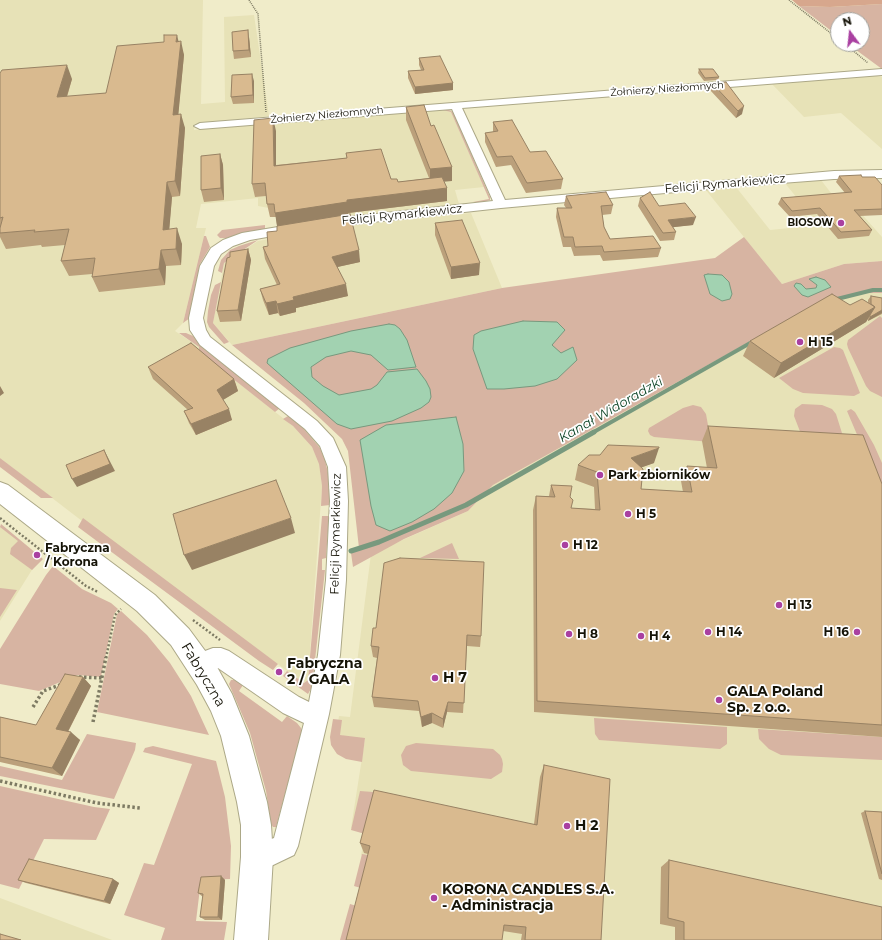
<!DOCTYPE html>
<meta charset="utf-8">
<style>
body{margin:0}
#map{position:relative;width:882px;height:940px;overflow:hidden;background:#f0ecc9;font-family:Montserrat,sans-serif}
canvas{display:block}
.north{position:absolute;left:830px;top:12px;width:40px;height:40px;box-sizing:border-box;background:#fff;border:1px solid #a1a19c;border-radius:50%;rotate:345deg;font-size:11px;font-weight:700;line-height:16px;text-align:center;color:#151307}
.north::after{content:'';display:block;margin:auto;width:14px;height:18px;background:#a940a1;clip-path:polygon(50% 0,100% 100%,50% 72%,0 100%)}
</style>
<div id="map">
<canvas width="882" height="940"></canvas>
<div class="north">N</div>
</div>
<script>
const ctx = document.querySelector('canvas').getContext('2d');
ctx.lineJoin = 'round';
function paint(path, color) { ctx.fillStyle = color; ctx.fill(path, 'evenodd'); }
const poly = rows => new Path2D(rows.map(r => 'M' + r).join(''));
function stroke(path, color, width, dash) { ctx.strokeStyle = color; ctx.lineWidth = width; ctx.lineCap = dash ? 'butt' : 'round'; ctx.setLineDash(dash || []); ctx.stroke(path); }
function write(font, color, halo, rows, align = 'center') {
  ctx.font = font + ' Montserrat,sans-serif'; ctx.lineWidth = 3.5; ctx.setLineDash([]); ctx.textBaseline = 'middle'; ctx.strokeStyle = halo; ctx.fillStyle = color; for (const [text, x, y, turn = 0] of rows) {
    ctx.save(); ctx.translate(x, y); ctx.rotate((+turn || 0) * Math.PI / 180); ctx.textAlign = isNaN(turn) ? turn : align; if (halo) ctx.strokeText(text, 0, 0); ctx.fillText(text, 0, 0); ctx.restore();
  }
}
const built = poly([
 [0,0,203,0,201,104,225,102,224,17,254,15,269,116,194,124,194,130,442,110,451,112,484,187,455,190,459,204,336,218,270,217,269,208,258,206,258,198,201,204,196,228,206,228,183,323,175,331,199,347,199,352,293,426,312,447,319,463,322,486,308,680,304,683,125,554,0,458],
 [868,74,882,77,882,149,841,113,804,117,770,82],
 [821,180,831,193,843,193,882,237,882,261,844,264,782,284,705,189,736,187,770,230,819,225,784,182],
 [471,213,502,288,232,345,213,323,224,263,258,241,349,226],
 [864,293,882,293,882,940,351,940,370,859,361,855,366,832,351,828,365,739,336,735,339,716,350,717,371,554,468,511,493,485,819,303],
 [0,526,40,557,0,621],
 [0,898,112,940,0,940]
]);
const green = poly([
 [882,4,882,69,848,44,862,44,862,20,838,20,838,36,799,6,830,7],
 [442,110,449,110,453,112,490,197,490,200,480,203,473,202,489,199,451,112],
 [265,225,265,229,241,233,227,238,220,238,217,235,222,230],
 [204,236,206,236,210,247,200,264,191,306,190,318,183,323],
 [744,237,782,284,844,264,882,261,882,293,864,293,819,303,493,485,468,511,404,539,353,567,351,553,359,548,348,451,342,439,304,403,232,345,502,288,715,258],
 [258,240,224,263,222,273,218,271,221,260,230,250,239,246],
 [221,282,213,323,229,342,224,344,209,327,207,322,208,311,211,295,215,285],
 [880,316,882,318,882,397,870,391,866,386,848,348,847,344,848,340],
 [179,333,186,333,193,336,200,345,208,352,280,408,275,412,199,352,199,347],
 [834,347,840,348,843,350,860,393,854,396,803,393,793,389,779,378],
 [802,404,822,405,832,409,836,414,847,449,806,447,794,416,795,409],
 [693,405,701,407,706,414,711,442,654,437,650,435,648,431,649,428,683,408],
 [851,409,855,412,874,445,882,463,882,527,864,451,847,411],
 [288,416,303,428,320,448,325,460,328,473,330,505,321,506,322,486,319,464,312,447,293,426,283,419],
 [0,458,53,498,41,498,0,467],
 [322,516,329,516,326,558,322,559,322,570,325,570,312,687,308,694,283,676,287,671,304,683,308,680],
 [83,518,278,664,277,665,273,670,259,661,121,559,78,527],
 [1,524,43,559,32,570,10,554,11,548,18,541,0,527],
 [452,543,459,559,420,558],
 [53,566,82,589,111,603,118,609,114,614,101,677,77,675,39,691,0,684,0,649,46,575],
 [0,588,17,590,0,617],
 [121,611,147,635,170,663,191,696,209,735,97,712,117,614],
 [231,680,235,680,243,685,239,691,282,722,287,716,297,723,301,728,302,731,276,827,273,827,271,824,266,791,250,733,229,684],
 [594,718,727,727,727,744,720,749,599,740,595,734],
 [333,719,342,720,340,735,365,738,362,762,346,759,337,754,331,745,330,737],
 [758,729,882,737,882,760,781,755,769,749,759,739],
 [87,734,136,743,135,750,114,799,0,776,0,766,62,780],
 [416,743,493,749,500,755,502,759,503,764,502,772,491,779,411,771,403,765,401,755,406,746],
 [153,746,216,761,225,797,231,846,230,879,201,880,196,921,227,922,224,940,161,940,165,928,124,915,144,863,154,865,192,764,143,752,145,748],
 [0,786,94,807,110,809,96,840,44,839,19,889,0,884],
 [360,791,386,793,365,834,351,830],
 [362,854,373,856,364,889,354,886],
 [350,904,360,907,352,940,340,940]
]);
const forest = poly([
 [792,0,882,0,882,4,830,7,799,6]
]);
const water = poly([
 [708,274,722,275,729,282,732,294,730,299,722,301,710,294,704,275,708,274],
 [816,277,825,280,831,287,808,297,802,295,794,286,796,283,801,284,806,289,816,288,817,285,809,279,816,277],
 [523,321,557,322,565,330,552,345,561,353,573,347,577,360,557,379,535,386,504,389,487,389,473,349,474,335,481,331,523,321],
 [389,324,395,325,400,329,407,340,416,367,388,370,371,355,351,351,326,357,311,367,312,377,323,386,339,395,371,389,377,385,387,372,417,369,426,381,430,389,431,397,429,402,421,408,392,421,351,429,337,424,267,363,268,359,290,348,351,331,389,324],
 [456,417,463,444,464,471,452,493,434,509,412,522,390,531,376,525,371,506,360,440,386,425,456,417]
]);
const streamFar1 = poly([
 [833,300,873,290,882,290],
 [592,433,752,342]
]);
const stream = poly([
 [351,551,379,542,466,505,594,432]
]);
const pathFar2 = poly([
 [249,0,258,14,266,112],
 [789,0,838,39],
 [845,44,868,63]
]);
const pathFar1 = poly([
 [0,518,86,586,98,592],
 [193,620,220,640],
 [106,658,115,615,121,609]
]);
const path = poly([
 [79,677,103,678],
 [33,707,43,691,60,685],
 [93,722,106,657],
 [0,781,97,803,140,808]
]);
const minor = poly([
 [882,69,882,75,462,108,505,200,834,171,882,170,882,178,834,179,742,186,501,208,327,227,322,226,320,223,322,220,493,201,452,109,200,129,194,126,200,123,882,69],
 [302,223,307,224,309,227,307,230,250,240,233,246,221,254,214,266,203,318,206,330,210,337,317,421,333,438,346,467,348,501,346,580,340,655,329,714,298,846,294,855,269,867,257,870,248,866,244,857,248,848,274,838,304,723,283,713,218,668,201,676,193,673,190,666,193,659,205,651,213,648,221,648,229,651,299,697,309,702,318,655,326,580,330,501,328,467,320,446,305,429,200,345,190,330,189,318,200,266,211,248,223,240,242,233,302,223]
]);
const tertiary = poly([
 [0,482,8,485,155,595,189,629,217,667,232,694,249,736,267,802,271,825,273,857,268,940,234,940,241,857,241,825,237,802,221,736,211,711,197,685,171,645,137,611,0,504,0,482]
]);
const wall = poly([
 [249,37,251,57,234,59,233,51],
 [179,42,184,55,178,114,185,128,180,196,172,197,169,229,182,244,181,265,166,266,165,285,99,292,92,277,92,274,69,276,61,261,65,245,42,247,41,245,6,249,0,237,0,73,72,79,67,97,106,93],
 [419,58,453,83,453,90,415,94,408,78,408,71,421,70,419,65],
 [699,69,719,77,718,80,704,81,698,73],
 [254,81,254,103,233,104,231,97],
 [712,83,742,114,736,118,710,90],
 [406,107,431,126,452,167,452,181,444,181,447,201,348,213,360,262,337,267,348,296,296,308,296,312,280,316,278,313,269,315,263,300,260,289,277,285,265,259,263,247,268,246,277,231,277,225,276,217,270,217,267,204,266,196,255,197,252,184,276,131,276,165,347,158,346,153,391,179,398,182,429,178,406,120],
 [493,122,563,179,561,189,526,193,511,165,496,167,485,142,485,133,493,132],
 [220,154,223,165,224,200,204,202,201,190],
 [839,176,862,177,882,185,882,215,860,216,872,230,869,236,838,239,817,214,790,217,778,204,781,198,845,193,836,182],
 [566,196,613,205,611,214,602,215,604,227,610,239,661,248,658,257,603,261,600,255,574,256,571,247,563,247,556,217,557,208,566,208,564,205],
 [640,198,659,206,693,225,673,227,676,232,674,240,660,241,638,206],
 [435,223,479,275,451,279,435,235],
 [248,249,251,260,241,321,220,322,217,311,230,257],
 [871,296,882,298,882,314,868,321,868,319,866,322,774,378,743,356,750,341,850,305,868,303,868,300],
 [148,367,234,379,238,391,223,400,232,420,196,435,189,423,184,411,188,410,153,379],
 [708,426,882,484,882,737,534,712,533,510,536,496,549,496,551,485,570,497,571,508,595,509,594,487,575,480,578,465,654,463,642,467,641,489,683,492,681,481,687,466,707,468,702,441],
 [376,628,481,636,480,647,467,646,463,713,447,712,443,728,432,723,422,727,419,711,374,707,372,697,377,658,373,657,371,646],
 [83,677,91,686,68,732,80,740,62,776,0,762,0,717,36,725],
 [544,765,601,940,521,940,522,934,503,931,368,854,364,853,360,843,534,824,540,777],
 [865,811,882,812,882,880,879,879,861,813],
 [669,860,882,940,675,940,675,927,660,924,661,867],
 [221,876,225,880,222,920,205,920,200,917,203,897,198,893],
 [113,879,119,883,110,904,26,883,18,880]
]);
const shadedWall = poly([
 [248,30,249,37,251,57,249,50],
 [177,35,180,47,181,41,184,55,177,129,173,115,176,42],
 [67,65,72,79,62,112,57,97],
 [252,74,254,81,254,103,253,95],
 [453,83,453,90,415,94,415,87],
 [744,106,742,114,736,118,738,111],
 [181,114,185,128,180,196,175,181],
 [273,118,276,131,276,179,274,166],
 [220,154,223,165,224,200,221,188],
 [452,167,452,181,430,183,430,169],
 [167,182,172,197,168,245,163,230],
 [447,188,447,201,348,213,349,215,277,226,275,213,347,200],
 [696,217,693,225,666,228,668,220],
 [177,228,182,244,181,265,176,249],
 [248,249,251,260,241,321,238,310],
 [161,250,166,266,165,285,159,269],
 [359,250,360,262,333,268,332,257],
 [480,263,479,275,451,279,451,267],
 [346,284,348,296,296,308,296,312,280,316,277,304,293,297],
 [276,301,278,313,269,315,266,303],
 [875,307,866,322,774,378,781,363],
 [882,310,882,313,868,321,870,317],
 [234,379,238,391,221,401,217,390],
 [0,386,4,393,0,396],
 [229,409,232,420,196,435,191,424],
 [659,448,654,463,626,473,631,458],
 [104,450,115,471,77,487,72,479],
 [291,518,295,533,192,570,184,555],
 [83,677,91,686,65,737,56,729],
 [448,702,447,712,443,728,443,719],
 [432,713,432,723,422,727,421,717],
 [71,732,80,740,62,776,52,768],
 [221,876,225,880,222,920,218,917],
 [113,879,119,883,110,904,104,901]
]);
const building = poly([
 [248,30,249,50,233,51,232,32,248,30],
 [164,35,177,35,176,42,181,41,173,115,181,114,175,181,167,182,163,230,177,228,176,249,161,250,159,269,92,277,95,258,61,261,69,229,34,232,35,230,0,233,0,228,3,217,0,218,0,73,2,70,67,65,57,97,106,93,117,46,164,42,164,35],
 [440,56,453,83,415,87,408,71,424,70,419,58,440,56],
 [699,69,713,69,719,77,705,78,699,69],
 [252,74,253,95,231,97,232,75,252,74],
 [726,82,744,106,738,111,712,83,726,82],
 [424,105,431,126,434,125,452,167,430,169,406,107,424,105],
 [273,118,274,166,347,158,346,153,381,149,391,179,397,179,398,182,442,177,447,188,347,200,347,202,275,213,274,204,267,204,265,183,252,184,254,120,273,118],
 [512,120,530,152,546,151,563,179,527,183,512,156,497,157,485,133,498,131,493,122,512,120],
 [220,154,221,188,201,190,201,156,220,154],
 [861,175,862,177,875,177,882,185,882,209,854,210,872,230,841,232,820,208,792,211,781,198,852,192,839,176,861,175],
 [606,192,613,205,601,206,604,227,610,239,653,236,661,248,604,252,602,246,575,247,573,237,564,237,557,208,572,208,566,196,606,192],
 [650,192,659,206,685,203,696,217,668,220,676,232,663,233,640,198,650,192],
 [350,214,359,250,332,257,346,284,293,297,294,300,277,304,276,301,266,303,260,289,280,284,263,247,268,246,267,232,277,231,277,226,350,214],
 [462,220,480,263,451,267,435,223,462,220],
 [248,249,238,310,217,311,227,258,230,257,230,252,248,249],
 [832,294,850,305,862,299,875,307,781,363,750,341,832,294],
 [871,296,882,298,882,310,870,317,870,315,875,307,871,304,871,296],
 [191,343,234,379,217,390,229,409,191,424,184,411,193,408,148,367,191,343],
 [708,426,863,435,882,484,882,725,537,701,536,496,555,497,551,485,572,486,570,497,573,500,571,508,600,510,597,472,578,465,589,455,600,455,608,445,659,447,659,448,631,458,643,469,641,489,692,492,687,466,717,468,708,426],
 [104,450,110,464,72,479,66,465,104,450],
 [276,480,291,518,184,555,173,514,276,480],
 [400,558,484,562,481,636,467,635,464,703,448,702,443,719,432,713,421,717,418,701,372,697,379,647,371,646,373,628,376,628,384,563,400,558],
 [65,674,83,677,56,729,71,732,52,768,0,757,0,717,36,725,65,674],
 [544,765,610,779,601,940,525,940,526,927,504,925,502,940,346,940,370,846,360,843,374,790,537,825,544,765],
 [865,811,882,812,882,874,865,811],
 [29,859,113,879,104,901,18,880,29,859],
 [669,860,882,907,882,940,684,940,684,922,668,918,669,860],
 [221,876,218,917,200,917,203,894,198,893,201,877,221,876],
 [0,934,21,940,0,940,0,934]
]);
const markers = [
 [841,223,4,"#a940a1"],
 [800,342,4,"#a940a1"],
 [600,475,4,"#a940a1"],
 [628,514,4,"#a940a1"],
 [565,545,4,"#a940a1"],
 [37,555,4,"#a940a1"],
 [779,605,4,"#a940a1"],
 [708,632,4,"#a940a1"],
 [857,632,4,"#a940a1"],
 [569,634,4,"#a940a1"],
 [641,636,4,"#a940a1"],
 [279,672,4,"#a940a1"],
 [435,678,4,"#a940a1"],
 [719,700,4,"#a940a1"],
 [567,826,4,"#a940a1"],
 [434,898,4,"#a940a1"]
];
const farStreetnames = [
 ["Żołnierzy Niezłomnych",667,89,-4],
 ["Żołnierzy Niezłomnych",327,115,-5]
];
const farPoinames = [
 ["BIOSOW",833,223]
];
const streetNames = [
 ["Felicji Rymarkiewicz",725,184,-5],
 ["Felicji Rymarkiewicz",402,215,-6],
 ["Felicji Rymarkiewicz",336,534,-89]
];
const poiNames = [
 ["H 15",808,342],
 ["Park zbiorników",608,475],
 ["H 5",636,514],
 ["H 12",573,545],
 ["Fabryczna",45,548],
 ["/ Korona",45,562],
 ["H 13",787,605],
 ["H 14",716,632],
 ["H 16",849,632,"right"],
 ["H 8",577,634],
 ["H 4",649,636]
];
const waterNames = [
 ["Kanał Widoradzki",611,410,-30]
];
const nearPoinames = [
 ["Fabryczna",287,664],
 ["2 / GALA",287,680],
 ["H 7",443,678],
 ["GALA Poland",727,692],
 ["Sp. z o.o.",727,708],
 ["H 2",575,826],
 ["KORONA CANDLES S.A.",442,890],
 ["- Administracja",442,906]
];
const nearStreetnames = [
 ["Fabryczna",203,675,59]
];
paint(built, '#e7e2b7');
paint(green, '#d7b4a2');
paint(forest, '#d7a78d');
paint(water, '#a2d2b1');
stroke(water, '#78997e', 1);
stroke(streamFar1, '#78997e', 4);
stroke(stream, '#78997e', 5);
stroke(minor, '#aca887', 2);
stroke(tertiary, '#aca887', 2);
stroke(pathFar2, '#7d7a63', 1.5, [1, 1]);
stroke(pathFar1, '#7d7a63', 2.5, [2, 2]);
stroke(path, '#7d7a63', 3.5, [2.5, 2.5]);
paint(minor, '#fff');
paint(tertiary, '#fff');
paint(wall, '#bba07b');
paint(shadedWall, '#988264');
paint(building, '#d9ba8f');
stroke(building, '#988264', 1);
for (const [x, y, r, color] of markers) { const dot = new Path2D(); dot.arc(x, y, r, 0, 2 * Math.PI); ctx.fillStyle = color; ctx.fill(dot); stroke(dot, '#fff', 1.5); }
write('10px', '#151307', '#fff', farStreetnames);
write('bold 10px', '#151307', '#fff', farPoinames, 'right');
write('12px', '#151307', '#fff', streetNames);
write('bold 12px', '#151307', '#fff', poiNames, 'left');
write('italic 13px', '#104729', '#fff', waterNames);
write('bold 14px', '#151307', '#fff', nearPoinames, 'left');
write('14px', '#151307', '#fff', nearStreetnames);
</script>
